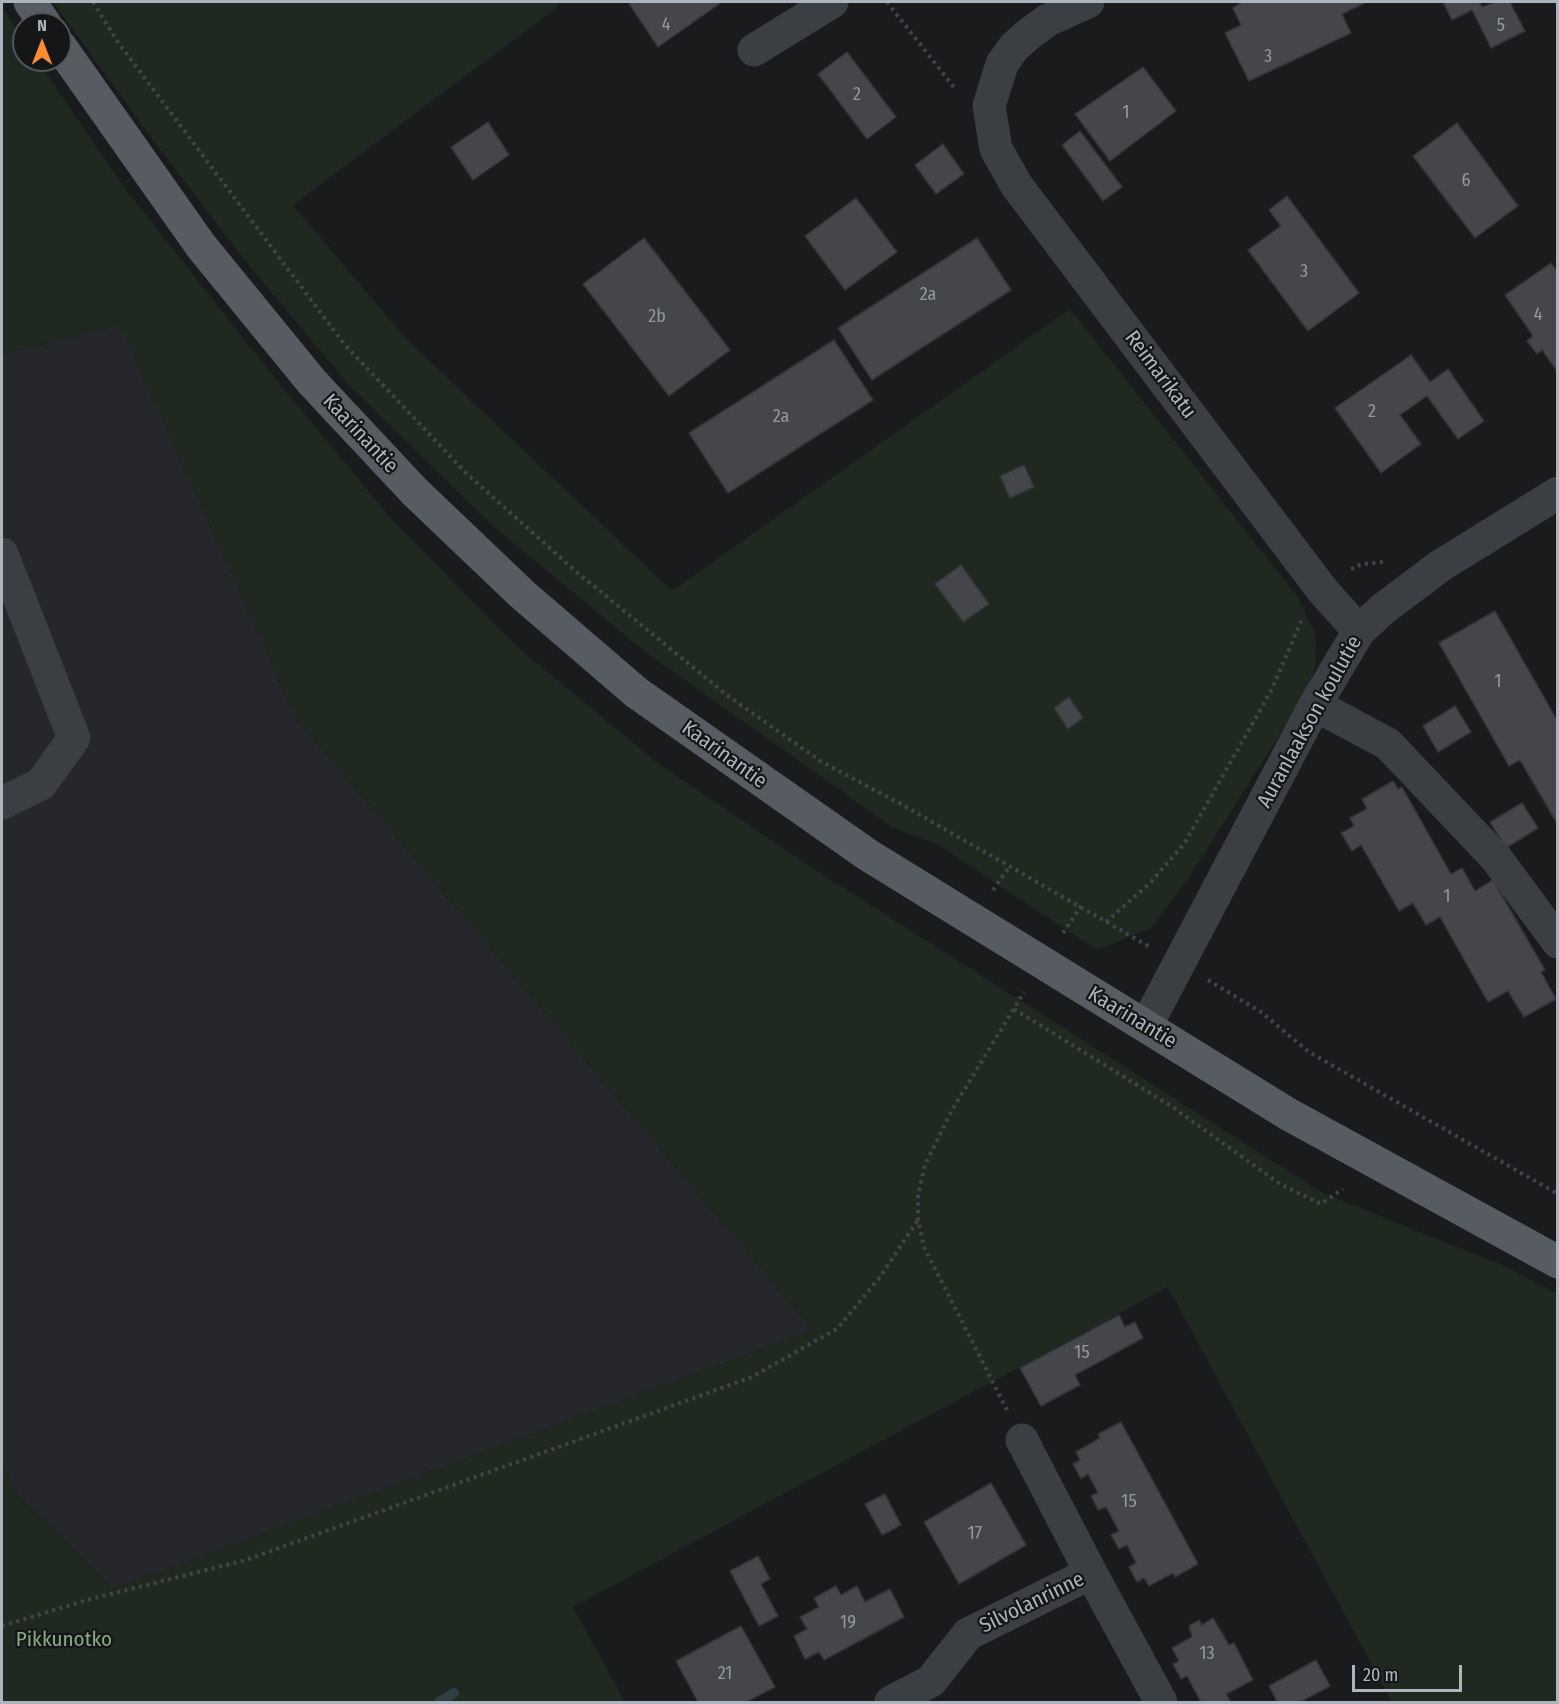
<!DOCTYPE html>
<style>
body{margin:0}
#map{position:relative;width:1559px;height:1704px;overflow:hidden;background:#1a1b1d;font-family:"Fira Sans Condensed",sans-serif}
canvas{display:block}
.frame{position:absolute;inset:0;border:3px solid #acb5be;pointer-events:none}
.north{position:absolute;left:12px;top:12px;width:60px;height:60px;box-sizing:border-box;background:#151618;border:2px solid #51565a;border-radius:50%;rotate:0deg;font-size:16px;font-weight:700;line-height:24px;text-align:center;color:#acb5be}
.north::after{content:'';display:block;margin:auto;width:21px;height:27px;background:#ff8b31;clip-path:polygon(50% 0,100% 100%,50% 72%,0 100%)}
.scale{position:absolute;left:1352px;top:1665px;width:110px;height:27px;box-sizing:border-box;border:3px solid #acb5be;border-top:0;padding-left:8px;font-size:18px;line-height:21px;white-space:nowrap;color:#acb5be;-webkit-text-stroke:4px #151618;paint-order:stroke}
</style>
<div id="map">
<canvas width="1559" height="1704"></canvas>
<div class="frame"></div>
<div class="north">N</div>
<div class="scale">20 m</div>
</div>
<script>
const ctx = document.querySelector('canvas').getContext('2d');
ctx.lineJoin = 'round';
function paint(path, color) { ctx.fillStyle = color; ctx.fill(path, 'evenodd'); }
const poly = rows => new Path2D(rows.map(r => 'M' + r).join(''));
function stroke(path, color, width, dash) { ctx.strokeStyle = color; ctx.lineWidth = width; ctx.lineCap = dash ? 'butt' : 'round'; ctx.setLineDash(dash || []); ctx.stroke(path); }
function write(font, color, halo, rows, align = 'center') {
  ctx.font = font + ' "Fira Sans Condensed",sans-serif'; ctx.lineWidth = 4.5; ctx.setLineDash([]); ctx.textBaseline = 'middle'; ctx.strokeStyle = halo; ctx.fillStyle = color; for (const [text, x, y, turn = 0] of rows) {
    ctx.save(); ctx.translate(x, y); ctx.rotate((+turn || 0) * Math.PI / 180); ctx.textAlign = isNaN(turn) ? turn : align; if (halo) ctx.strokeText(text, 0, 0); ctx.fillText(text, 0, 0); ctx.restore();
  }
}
const built = poly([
 [120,325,297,720,813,1330,114,1589,18,1495,2,1466,2,354]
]);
const green = poly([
 [53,2,558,2,556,8,293,205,406,339,672,591,1070,309,1297,596,1315,633,1316,663,1308,690,1188,879,1151,928,1097,950,939,845,892,827,644,651,494,527,348,384,247,263,153,140],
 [2,7,24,41,24,60,37,60,126,190,278,382,392,520,521,650,660,765,825,876,1323,1193,1511,1269,1557,1294,1557,1702,1392,1702,1168,1287,573,1607,625,1702,2,1702,2,1466,18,1495,114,1589,813,1330,297,720,120,325,2,354]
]);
const stream = poly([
 [439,1702,454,1693]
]);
const building = poly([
 [628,2,722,2,658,47,628,2],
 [1242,2,1367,2,1342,14,1351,33,1249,81,1225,33,1241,25,1233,8,1242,2],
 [1443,2,1479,2,1482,7,1496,2,1510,2,1525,31,1491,48,1472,10,1452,20,1443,2],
 [847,52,896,117,867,139,818,74,847,52],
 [1143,67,1176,111,1110,161,1075,114,1143,67],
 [488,122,509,155,473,180,451,147,488,122],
 [1457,123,1518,206,1475,238,1413,156,1457,123],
 [1080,131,1122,187,1103,201,1062,145,1080,131],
 [943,144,964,174,936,194,915,165,943,144],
 [1287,196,1359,293,1308,331,1248,250,1281,226,1269,210,1287,196],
 [856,198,897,252,845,290,805,236,856,198],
 [644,238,730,350,669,396,583,284,644,238],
 [977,238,1011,290,872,380,838,328,977,238],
 [1551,263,1558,272,1558,372,1542,350,1537,354,1527,341,1533,336,1505,295,1551,263],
 [834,340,873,400,728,493,689,433,834,340],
 [1411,355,1430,382,1448,369,1484,421,1458,439,1427,396,1400,415,1421,444,1381,473,1335,408,1411,355],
 [1024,465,1034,487,1010,498,1000,476,1024,465],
 [961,565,989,604,963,622,935,584,961,565],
 [1495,611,1558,722,1558,825,1520,760,1509,766,1439,643,1495,611],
 [1069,697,1083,718,1068,729,1054,708,1069,697],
 [1455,706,1471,732,1438,752,1423,726,1455,706],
 [1393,781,1398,789,1402,787,1451,874,1462,868,1475,891,1493,880,1545,970,1541,972,1556,999,1524,1017,1508,991,1488,1002,1440,917,1426,925,1413,903,1399,911,1361,845,1352,851,1341,833,1354,826,1350,818,1367,809,1362,799,1393,781],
 [1522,803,1538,828,1506,848,1490,822,1522,803],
 [1119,1315,1125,1327,1135,1322,1143,1338,1075,1375,1080,1385,1041,1406,1020,1368,1119,1315],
 [1121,1422,1198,1564,1175,1577,1173,1573,1149,1586,1144,1578,1137,1582,1129,1567,1136,1563,1127,1545,1119,1549,1111,1535,1119,1531,1106,1507,1098,1510,1091,1496,1098,1493,1088,1474,1081,1479,1073,1464,1080,1460,1076,1452,1100,1438,1098,1434,1121,1422],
 [991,1483,1026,1545,959,1584,924,1522,991,1483],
 [885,1494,901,1525,882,1535,865,1504,885,1494],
 [758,1556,770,1579,761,1584,778,1616,759,1626,730,1571,758,1556],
 [836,1586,841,1595,857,1586,865,1602,890,1589,904,1617,824,1660,819,1652,805,1659,794,1636,807,1629,800,1617,819,1607,814,1598,836,1586],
 [1213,1618,1229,1645,1234,1643,1253,1680,1226,1694,1231,1702,1201,1702,1187,1676,1181,1679,1173,1664,1179,1661,1172,1648,1192,1637,1189,1626,1199,1620,1202,1625,1213,1618],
 [741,1626,775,1687,746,1702,698,1702,676,1661,741,1626],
 [1316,1660,1330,1686,1300,1702,1277,1702,1269,1686,1316,1660]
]);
const path = poly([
 [93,2,117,41,344,344,466,473,573,569,728,696,822,762,901,804,1150,947],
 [887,2,956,90],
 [1351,569,1362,564,1384,562],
 [993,890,1010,866],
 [1106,922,1150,883,1184,844,1271,691,1302,619],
 [1063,933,1081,906],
 [1208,980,1261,1012,1309,1052,1558,1194],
 [1014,1009,1171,1106,1280,1184,1321,1204,1343,1189],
 [1007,1410,924,1247,918,1220,918,1195,925,1165,952,1110,1024,992],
 [2,1626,87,1600,246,1560,752,1377,838,1328,880,1277,918,1220]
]);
const minor = poly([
 [1088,2,1048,20,1030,33,1014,47,1002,64,989,106,996,149,1017,186,1323,591,1359,631],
 [754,50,832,2],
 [2,554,74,738,41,784,2,803],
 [1315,705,1388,744,1496,858,1558,942],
 [1146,1026,1315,705,1359,631,1383,609,1440,566,1558,493],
 [1022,1440,1091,1573],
 [891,1702,931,1681,968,1634,1091,1573,1161,1702]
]);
const major = poly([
 [30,2,45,24],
 [60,46,201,246,312,382,415,492,523,595,637,693,868,855,1288,1114,1558,1262]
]);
const numberNames = [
 ["4",666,25],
 ["5",1501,26],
 ["3",1268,57],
 ["2",857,95],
 ["1",1126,113],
 ["6",1466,181],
 ["3",1304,272],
 ["2a",928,295],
 ["4",1538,315],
 ["2b",657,317],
 ["2",1372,412],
 ["2a",781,417],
 ["1",1498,682],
 ["1",1447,897],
 ["15",1082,1353],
 ["15",1129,1502],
 ["17",975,1534],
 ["19",848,1623],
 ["13",1207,1654],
 ["21",725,1674]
];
const streetNames = [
 ["Reimarikatu",1160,375,53],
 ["Kaarinantie",360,434,47],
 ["Auranlaakson koulutie",1310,722,-61],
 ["Kaarinantie",724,755,36],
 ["Kaarinantie",1132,1018,31],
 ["Silvolanrinne",1032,1603,-26]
];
const parkNames = [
 ["Pikkunotko",64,1640]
];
paint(built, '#26272a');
paint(green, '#202920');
stroke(stream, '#2e3f43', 10);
paint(building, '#44464a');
stroke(building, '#343539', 1.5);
stroke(path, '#41454a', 4, [3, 4.5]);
stroke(minor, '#3b3e43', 33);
stroke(major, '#575c62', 33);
write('18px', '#9299a1', null, numberNames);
write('21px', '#acb5be', '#151618', streetNames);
write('21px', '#88aa81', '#151618', parkNames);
</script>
